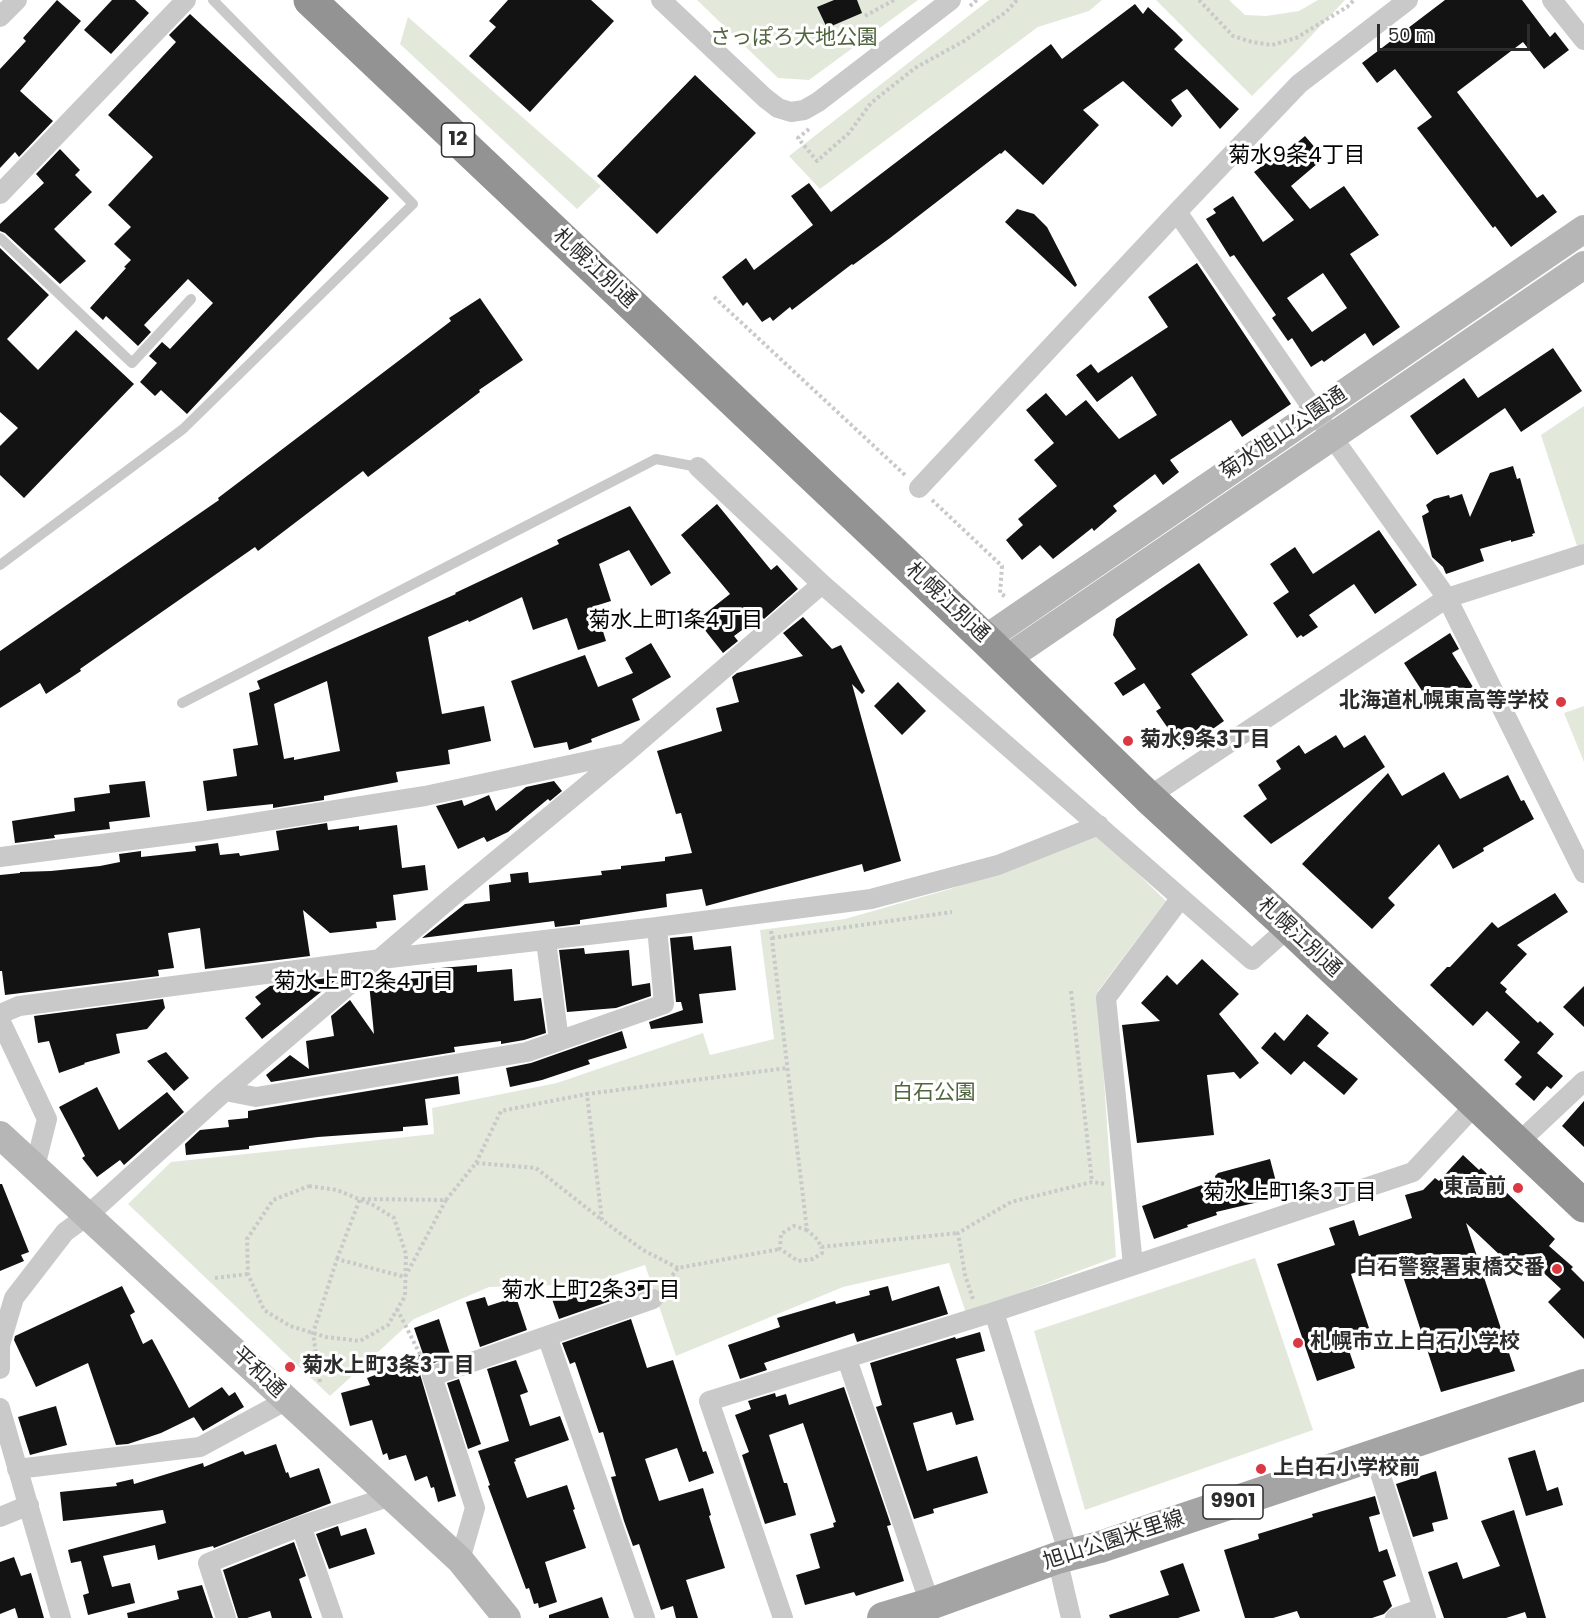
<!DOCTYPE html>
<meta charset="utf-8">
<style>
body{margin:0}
#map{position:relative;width:1584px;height:1618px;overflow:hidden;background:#fff;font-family:Poppins,sans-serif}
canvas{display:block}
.scale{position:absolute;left:1377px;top:24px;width:153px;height:27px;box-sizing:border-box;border:3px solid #2c2c2c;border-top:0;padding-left:8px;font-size:18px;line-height:21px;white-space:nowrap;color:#2c2c2c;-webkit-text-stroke:4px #fff;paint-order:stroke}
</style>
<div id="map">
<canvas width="1584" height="1618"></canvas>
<div class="scale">50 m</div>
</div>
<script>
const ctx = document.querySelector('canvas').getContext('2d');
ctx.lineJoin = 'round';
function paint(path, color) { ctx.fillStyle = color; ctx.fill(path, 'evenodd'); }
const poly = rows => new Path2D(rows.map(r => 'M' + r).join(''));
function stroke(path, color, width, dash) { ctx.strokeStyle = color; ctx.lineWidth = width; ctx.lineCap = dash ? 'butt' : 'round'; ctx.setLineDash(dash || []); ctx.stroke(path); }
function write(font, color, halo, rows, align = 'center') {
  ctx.font = font + ' Poppins,"Noto Sans JP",sans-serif'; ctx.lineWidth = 6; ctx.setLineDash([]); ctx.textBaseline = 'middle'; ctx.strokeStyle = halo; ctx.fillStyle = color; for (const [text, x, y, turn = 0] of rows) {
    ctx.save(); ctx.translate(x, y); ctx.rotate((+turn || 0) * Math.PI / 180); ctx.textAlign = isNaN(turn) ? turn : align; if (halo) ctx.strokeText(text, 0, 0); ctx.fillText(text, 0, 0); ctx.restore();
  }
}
const green = poly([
 [697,0,918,0,809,80,778,78],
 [989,0,1102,0,1089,11,1038,27,820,189,789,156],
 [1156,0,1229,0,1245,15,1266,16,1299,11,1318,0,1345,0,1296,52,1252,96],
 [408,17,601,186,577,209,400,44],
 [1584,406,1584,544,1577,546,1541,435],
 [1584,706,1584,762,1564,713],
 [1098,835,1166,901,1098,991,1116,1257,966,1313,949,1263,843,1287,676,1356,645,1265,588,1284,489,1287,414,1319,330,1396,128,1204,171,1162,434,1134,432,1108,557,1083,703,1033,710,1055,774,1039,760,930,845,919,950,889],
 [1255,1258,1313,1430,1085,1510,1034,1331]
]);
const building = poly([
 [57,0,81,21,20,91,53,121,19,157,15,152,0,168,0,69,26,41,23,38],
 [112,0,135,0,149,13,111,54,84,30],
 [508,0,591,0,614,21,530,112,469,56,496,27,489,21],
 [834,0,857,0,862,13,827,28,817,7],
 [1445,0,1522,0,1550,37,1555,32,1569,50,1544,69,1523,42,1457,92,1537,198,1543,194,1557,212,1511,247,1495,226,1493,228,1417,128,1432,117,1395,69,1377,83,1362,63],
 [1135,4,1143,14,1148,7,1175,32,1183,40,1174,49,1239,109,1220,129,1187,89,1171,100,1182,116,1172,127,1123,81,1083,110,1099,125,1043,185,1005,150,1001,154,1000,153,890,238,853,265,852,264,792,310,790,307,773,321,770,317,762,322,747,302,743,306,722,277,746,258,754,270,813,225,791,196,809,183,831,212,1051,44,1062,59],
 [190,14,389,198,187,414,161,390,155,396,140,382,157,363,149,356,162,342,170,349,213,303,188,279,144,325,151,332,138,346,106,316,103,320,90,308,126,268,124,267,131,260,114,244,131,227,108,205,153,157,108,115,176,42,169,35],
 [695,75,756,133,657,234,597,176],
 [1305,136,1324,158,1291,186,1310,209,1344,186,1379,235,1350,254,1400,327,1373,346,1365,333,1324,362,1322,360,1311,367,1292,338,1288,341,1272,318,1276,315,1234,255,1230,257,1206,219,1216,213,1213,209,1233,196,1263,242,1294,220,1254,172,1270,160,1273,163],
 [1323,273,1347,308,1312,332,1287,298],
 [60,149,80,170,75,175,92,192,54,229,86,261,60,284,5,233,0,231,0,224,44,183,36,174],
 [1017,209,1034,214,1047,227,1077,285,1075,287,1005,222],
 [0,248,49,295,7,339,38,370,76,330,134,384,24,498,0,475,0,446,18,428,0,412],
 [1197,263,1291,404,1242,437,1231,420,1170,460,1179,472,1163,485,1155,474,1113,506,1117,511,1094,531,1092,528,1053,559,1040,545,1022,560,1006,540,1023,525,1018,519,1057,486,1034,460,1054,443,1026,410,1046,393,1066,416,1086,400,1119,439,1157,415,1132,376,1097,402,1076,375,1091,364,1098,373,1168,327,1148,297],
 [480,298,523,360,479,390,480,392,368,477,363,471,258,551,255,547,80,669,81,671,46,694,40,683,0,708,0,651,219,500,218,498,451,321,449,318],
 [1553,348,1582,391,1521,432,1505,408,1437,455,1410,416,1464,378,1478,398],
 [1513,466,1517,479,1520,478,1535,533,1532,534,1533,536,1511,542,1511,540,1480,549,1484,561,1446,574,1443,567,1432,557,1422,516,1429,512,1426,505,1434,499,1449,495,1450,498,1462,494,1470,517,1490,473],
 [717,504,771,570,777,565,798,589,764,619,761,616,734,636,738,641,723,653,697,620,730,594,681,535],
 [630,506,671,573,651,586,629,550,599,564,611,601,595,606,606,641,578,650,567,618,533,630,522,597,469,622,468,620,428,637,442,714,484,706,491,741,448,750,450,764,396,772,398,782,324,796,324,800,273,808,273,804,207,811,203,781,237,776,233,749,258,745,249,693,260,689,257,681,456,594,455,593,559,544,557,540],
 [327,681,340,751,294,760,294,757,284,759,274,704],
 [1379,530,1417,585,1375,614,1354,584,1309,615,1318,627,1303,637,1301,635,1297,638,1273,603,1289,592,1270,564,1295,547,1313,574],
 [1199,563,1248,635,1191,674,1224,721,1183,750,1156,711,1161,708,1144,683,1123,696,1114,683,1136,669,1113,635,1116,619],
 [803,617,832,649,841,645,865,691,862,694,852,684,901,861,864,872,862,864,706,906,702,889,666,894,667,907,580,920,580,924,555,927,554,921,422,938,465,904,490,901,489,885,511,882,510,874,528,872,529,883,602,875,601,871,621,869,621,866,665,861,665,857,692,853,681,813,676,814,657,751,722,731,716,708,739,702,732,677,737,673,803,656,783,633],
 [1450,633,1459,649,1452,653,1473,687,1435,711,1404,663],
 [651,643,671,677,632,699,640,720,591,739,592,742,569,750,567,742,534,748,511,681,585,655,598,687,633,673,625,658],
 [898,682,926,711,902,735,874,706],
 [1336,735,1344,748,1365,735,1385,767,1271,844,1243,816,1267,799,1258,785,1281,769,1276,761,1299,745,1305,754],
 [1444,772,1460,799,1508,775,1521,801,1524,800,1534,819,1483,848,1484,851,1453,869,1439,844,1388,898,1395,905,1372,929,1302,864,1388,773,1402,796],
 [145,781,150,817,109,822,110,829,54,835,55,838,15,843,12,821,75,811,74,798,110,793,109,785],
 [554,781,562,791,550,801,548,799,508,832,487,842,484,837,458,849,436,806,462,800,464,806,489,795,496,811,526,787],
 [327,823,328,830,359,826,359,830,397,825,402,868,425,865,428,890,393,895,396,920,376,922,377,928,330,933,303,910,310,956,205,969,200,928,168,933,174,968,158,970,159,976,5,995,2,971,0,971,0,875,20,873,20,872,51,871,100,866,120,862,119,854,141,851,141,857,196,851,195,846,218,843,220,855,239,853,240,856,279,850,276,831],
 [1555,893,1568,912,1517,945,1527,954,1500,983,1507,989,1505,992,1538,1023,1540,1021,1554,1034,1537,1053,1563,1076,1551,1089,1547,1086,1534,1101,1515,1084,1522,1077,1504,1060,1520,1042,1487,1011,1473,1026,1430,985,1447,967,1450,967,1492,922,1498,928],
 [692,936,694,950,731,946,736,990,699,994,703,1023,651,1029,649,1022,683,1010,681,1002,676,1002,670,938],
 [584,948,585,954,629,950,632,986,650,983,651,996,616,1008,567,1012,559,950],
 [1202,959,1239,994,1219,1014,1259,1063,1240,1079,1234,1072,1207,1075,1214,1135,1137,1143,1122,1025,1160,1021,1141,1003,1167,975,1177,985],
 [477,965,477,972,512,969,514,1001,541,998,546,1033,524,1040,501,1044,501,1041,454,1047,455,1052,271,1082,266,1075,290,1055,309,1069,306,1041,334,1036,331,1016,350,1000,374,1034,369,983,429,977,428,969],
 [341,976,262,1039,245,1018,261,1004,255,997,270,986],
 [1584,986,1584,1027,1563,1007],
 [163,999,165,1008,147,1029,116,1034,120,1053,84,1063,85,1064,59,1073,49,1041,38,1043,34,1016],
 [1307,1014,1329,1033,1317,1046,1358,1079,1344,1095,1304,1061,1291,1075,1261,1048,1275,1032,1284,1041],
 [622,1031,627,1048,588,1060,590,1064,542,1080,510,1087,506,1068,531,1063],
 [166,1052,189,1078,174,1091,147,1061],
 [458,1076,460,1094,425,1099,428,1125,403,1127,403,1131,318,1137,249,1146,249,1149,186,1155,185,1144,200,1130,229,1127,228,1120,248,1118,248,1111],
 [97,1087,119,1130,167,1092,184,1112,124,1165,120,1160,97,1177,82,1158,85,1156,59,1107],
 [1584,1101,1584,1147,1562,1126],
 [1463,1155,1479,1170,1481,1168,1555,1239,1549,1246,1573,1267,1571,1269,1584,1282,1584,1339,1548,1302,1561,1289,1533,1263,1521,1275,1466,1223,1515,1371,1441,1392,1397,1258,1351,1274,1369,1328,1344,1336,1355,1368,1317,1381,1277,1264,1335,1245,1329,1228,1354,1220,1359,1236,1412,1218,1405,1195,1423,1190,1435,1178,1439,1181],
 [1270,1159,1280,1197,1216,1212,1217,1215,1187,1225,1188,1227,1154,1239,1142,1206,1216,1180,1215,1176,1218,1173],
 [0,1184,2,1184,29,1252,21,1255,24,1261,0,1271],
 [642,1279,645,1289,559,1319,552,1299,581,1290,583,1296,618,1284,619,1286],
 [122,1286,135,1312,130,1315,143,1344,152,1339,189,1408,222,1387,229,1396,235,1392,244,1407,203,1431,192,1414,194,1417,161,1433,128,1444,116,1445,88,1363,36,1387,14,1340,15,1336],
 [888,1286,892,1301,939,1286,948,1314,857,1342,854,1333,764,1363,767,1370,740,1379,728,1345,780,1327,777,1318,835,1301,836,1304,870,1295,869,1291],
 [485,1297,488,1306,516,1297,527,1330,480,1347,466,1302],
 [439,1319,451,1357,428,1365,423,1369,420,1374,456,1496,438,1502,434,1487,431,1488,427,1476,415,1481,406,1455,389,1460,387,1453,383,1455,372,1420,350,1426,341,1393,370,1385,367,1378,389,1370,388,1366,423,1354,414,1328],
 [631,1319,647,1368,673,1360,703,1452,706,1451,714,1473,689,1482,677,1448,645,1459,659,1501,703,1488,711,1515,709,1516,725,1568,686,1580,698,1618,676,1618,673,1606,661,1610,639,1544,633,1546,624,1521,611,1477,616,1476,603,1432,599,1433,575,1362,570,1364,562,1343],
 [980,1332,985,1351,956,1359,974,1420,956,1425,952,1412,913,1423,927,1471,977,1456,988,1493,933,1509,934,1513,914,1519,876,1407,882,1405,870,1363,955,1337,956,1339],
 [516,1360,528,1392,520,1395,530,1426,560,1416,569,1440,515,1459,516,1461,514,1462,527,1498,567,1485,575,1509,573,1510,586,1548,545,1562,557,1602,539,1608,538,1603,534,1604,529,1588,526,1589,488,1486,490,1485,478,1451,509,1441,487,1369],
 [459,1379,481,1444,468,1449,447,1383],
 [844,1387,891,1525,887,1526,904,1581,856,1596,854,1592,805,1605,796,1575,820,1568,810,1534,834,1527,833,1523,836,1522,803,1423,769,1435,784,1483,787,1483,796,1515,765,1524,742,1455,749,1452,735,1415,751,1409,748,1401,775,1393,776,1397,786,1394,789,1405],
 [56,1406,67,1445,30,1455,18,1417],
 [276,1444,286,1473,288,1472,290,1478,319,1468,331,1503,214,1548,213,1546,158,1560,155,1545,103,1556,112,1587,130,1583,135,1603,88,1615,83,1595,89,1593,81,1561,71,1563,68,1550,166,1523,163,1510,63,1521,60,1492,117,1486,116,1483,133,1479,134,1484,203,1463,204,1467,243,1451,245,1455],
 [1535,1450,1547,1491,1558,1487,1563,1505,1526,1516,1508,1458],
 [1436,1471,1448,1519,1432,1523,1434,1531,1413,1537,1396,1484],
 [1375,1496,1380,1514,1369,1517,1379,1552,1387,1549,1396,1576,1383,1581,1392,1606,1384,1614,1372,1618,1300,1618,1297,1611,1273,1618,1245,1618,1224,1550,1259,1539,1258,1534,1313,1517,1312,1514],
 [1514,1510,1546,1618,1527,1618,1525,1612,1506,1618,1444,1618,1428,1572,1457,1562,1463,1579,1500,1566,1481,1521],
 [338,1526,341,1536,366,1528,375,1554,329,1569,316,1534],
 [294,1542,306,1576,299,1579,312,1618,272,1618,270,1611,247,1618,238,1618,223,1570],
 [14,1557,21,1576,31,1573,44,1618,18,1618,15,1608,0,1614,0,1562],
 [1183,1563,1200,1611,1178,1618,1110,1618,1109,1615,1169,1595,1160,1571],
 [202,1585,213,1618,128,1618,127,1613,179,1599,177,1591],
 [602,1597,609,1618,549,1618,549,1615]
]);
const path = poly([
 [1199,0,1233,36,1252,42,1272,45,1296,38,1347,7,1354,0],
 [970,6,977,0],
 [865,16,894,0],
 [809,129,798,138,817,161,849,133,871,103,915,68,964,41,1006,12,1017,0],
 [714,297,905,475],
 [932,500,1002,566,1000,593,1006,597],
 [771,931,807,1230,818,1240,821,1247,958,1233],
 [772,938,952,912],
 [1071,991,1092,1182],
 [476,1163,501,1111,587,1094],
 [309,1186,337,1190,373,1205,394,1218,406,1254,405,1296,388,1325,360,1341,326,1337,313,1333,290,1326,264,1310,248,1274,247,1239,273,1200,309,1186],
 [446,1200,476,1163,536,1168,602,1220],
 [807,1230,794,1226,781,1234,780,1249,798,1261,813,1259,822,1253,821,1247],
 [678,1268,643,1250,602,1220,587,1094,787,1068],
 [215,1278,248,1274],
 [665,1285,678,1268,780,1249],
 [973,1299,965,1275,958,1233,1011,1202,1092,1182,1106,1184],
 [397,1309,423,1360],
 [320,1382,313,1333,337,1259,405,1277,446,1200,360,1199,337,1259]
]);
const lane = poly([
 [0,238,132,363,191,299],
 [0,565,183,429,413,204,213,0],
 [182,703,656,459,698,467]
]);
const street = poly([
 [661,0,765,98,778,108,791,112,804,110,818,102,951,0],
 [1552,0,1584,40],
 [0,17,17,0],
 [0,194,186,0],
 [1177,212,1333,438,1447,598,1584,873],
 [698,467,822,584,1252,960,1289,927],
 [919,488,1177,212,1299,84,1408,0],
 [1148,797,1447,598,1584,554],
 [0,857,202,831,425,796,621,754],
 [546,941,559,1041],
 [0,1014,19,1006,381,959,657,927],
 [0,1020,47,1119,35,1167],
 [225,1091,256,1097,527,1052,664,1004,657,927,871,899,998,865,1099,825],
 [1517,1144,1584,1081],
 [1133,1265,1106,998,1180,899],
 [994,1312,1069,1555],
 [547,1336,645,1618],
 [847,1359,930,1604],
 [0,1369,0,1345,14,1298,65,1232,87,1216,225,1091,452,897,626,753,822,584],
 [0,1408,61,1618],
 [1374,1454,1426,1618],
 [17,1469,200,1447,287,1400],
 [0,1517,29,1505],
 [301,1526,391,1496],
 [1057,1558,1071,1618],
 [460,1560,475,1508,432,1376,653,1299],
 [226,1618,208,1563,301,1526,333,1618],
 [783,1618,709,1401,994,1312,1413,1172,1476,1104],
 [1395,1618,1423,1608]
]);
const secondary = poly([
 [985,639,1584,229],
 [1006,659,1584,265],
 [0,1135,460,1560,507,1618]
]);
const primary = poly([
 [883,1618,930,1604,1057,1558,1100,1547,1584,1385]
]);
const highway = poly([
 [310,0,985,639,1148,797,1289,927,1584,1206]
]);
const markers = [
 [1561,702,6,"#da3843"],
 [1128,741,6,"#da3843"],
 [1518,1188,6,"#da3843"],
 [1557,1269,6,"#da3843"],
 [1298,1343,6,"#da3843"],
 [290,1367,6,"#da3843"],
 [1261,1469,6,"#da3843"]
];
const shields = [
 [458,140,33],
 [1233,1502,60]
];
const shieldNames = [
 ["12",458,140],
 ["9901",1233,1502]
];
const parkNames = [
 ["さっぽろ大地公園",794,39],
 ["白石公園",934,1094]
];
const streetNames = [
 ["札幌江別通",594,269,43],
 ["菊水旭山公園通",1284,434,-34],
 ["札幌江別通",947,603,43],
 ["札幌江別通",1299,938,43],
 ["平和通",258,1373,43],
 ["旭山公園米里線",1114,1541,-18]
];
const poiNames = [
 ["北海道札幌東高等学校",1549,702,"right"],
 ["菊水9条3丁目",1140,741],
 ["東高前",1506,1188,"right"],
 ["白石警察署東橋交番",1545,1269,"right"],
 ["札幌市立上白石小学校",1310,1343],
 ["菊水上町3条3丁目",302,1367],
 ["上白石小学校前",1273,1469]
];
const neighbourhoodNames = [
 ["菊水9条4丁目",1297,156],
 ["菊水上町1条4丁目",676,621],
 ["菊水上町2条4丁目",364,982],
 ["菊水上町1条3丁目",1290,1193],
 ["菊水上町2条3丁目",591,1291]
];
paint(green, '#e2e9db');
paint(building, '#131313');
stroke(path, '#c9c9c9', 4, [3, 3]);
stroke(lane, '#c9c9c9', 10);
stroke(street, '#c9c9c9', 20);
stroke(secondary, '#b6b6b6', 28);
stroke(primary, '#a4a4a4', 32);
stroke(highway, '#939393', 33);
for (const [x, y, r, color] of markers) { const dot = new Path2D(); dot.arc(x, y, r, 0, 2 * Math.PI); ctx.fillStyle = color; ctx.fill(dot); stroke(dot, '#fff', 2); }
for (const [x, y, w] of shields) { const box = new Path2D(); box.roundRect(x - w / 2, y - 17, w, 34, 4.5); ctx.fillStyle = '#fff'; ctx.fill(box); stroke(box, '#2c2c2c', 1.5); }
write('bold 20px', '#2c2c2c', null, shieldNames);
write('21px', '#4f653d', '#fff', parkNames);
write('21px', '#2c2c2c', '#fff', streetNames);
write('bold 21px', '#2c2c2c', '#fff', poiNames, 'left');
write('22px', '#000', '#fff', neighbourhoodNames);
</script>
